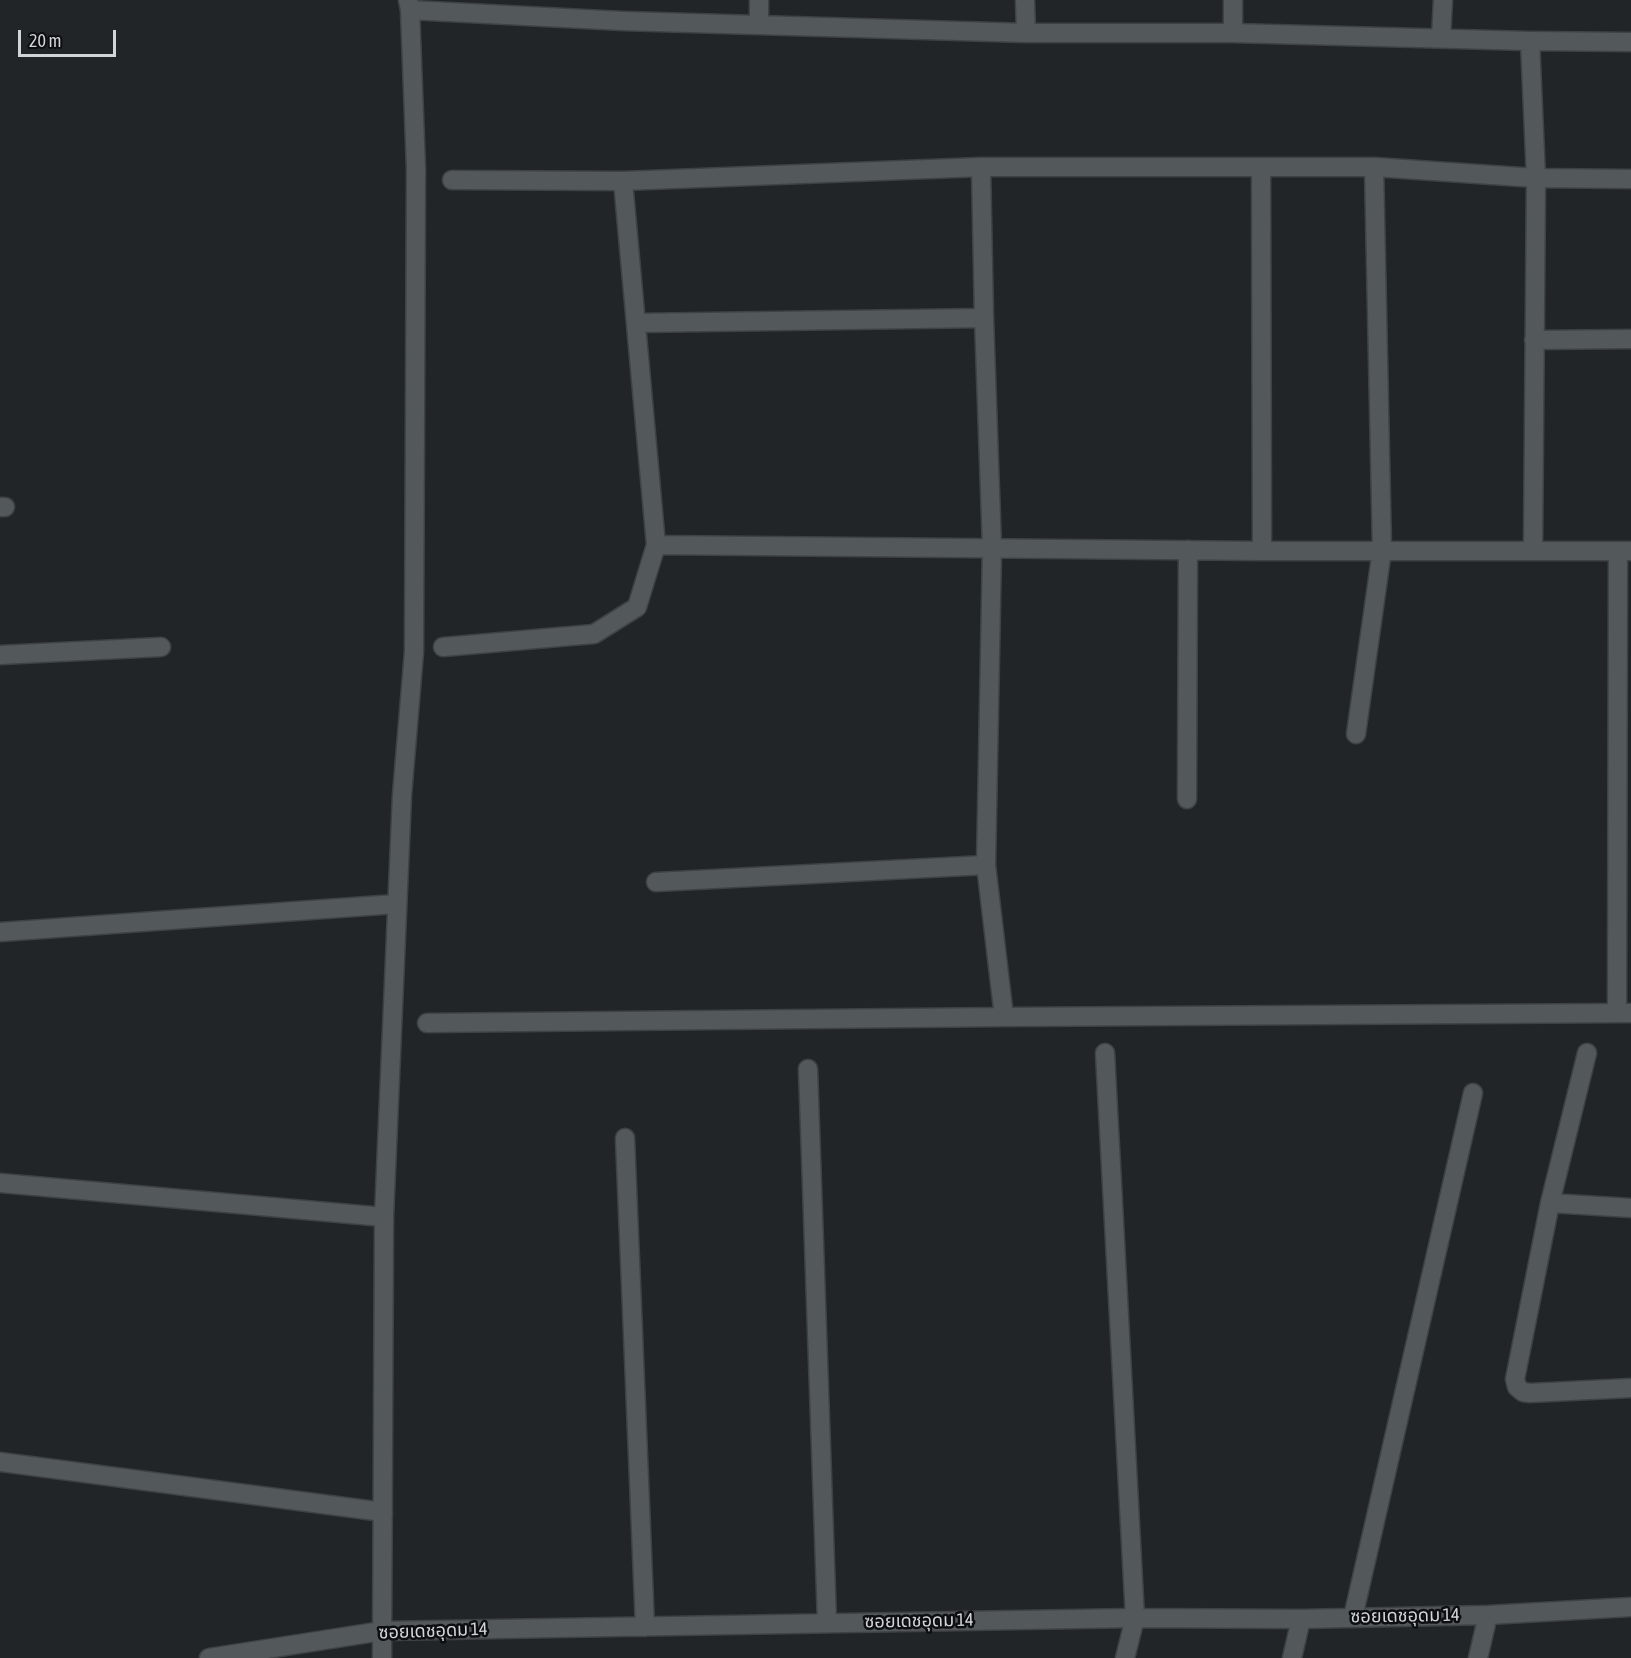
<!DOCTYPE html>
<meta charset="utf-8">
<style>
body{margin:0}
#map{position:relative;width:1631px;height:1658px;overflow:hidden;background:#212527;font-family:"Asap Condensed",sans-serif}
canvas{display:block}
.scale{position:absolute;left:18px;top:30px;width:98px;height:27px;box-sizing:border-box;border:3px solid #d2d5d7;border-top:0;padding-left:8px;font-size:18px;line-height:21px;white-space:nowrap;color:#d2d5d7;-webkit-text-stroke:4px #0c0e0f;paint-order:stroke}
</style>
<div id="map">
<canvas width="1631" height="1658"></canvas>
<div class="scale">20 m</div>
</div>
<script>
const ctx = document.querySelector('canvas').getContext('2d');
ctx.lineJoin = 'round';
const poly = rows => new Path2D(rows.map(r => 'M' + r).join(''));
function stroke(path, color, width, dash) { ctx.strokeStyle = color; ctx.lineWidth = width; ctx.lineCap = dash ? 'butt' : 'round'; ctx.setLineDash(dash || []); ctx.stroke(path); }
function write(font, color, halo, rows, align = 'center') {
  ctx.font = font + ' "Asap Condensed","Noto Sans Thai",sans-serif'; ctx.lineWidth = 5; ctx.setLineDash([]); ctx.textBaseline = 'middle'; ctx.strokeStyle = halo; ctx.fillStyle = color; for (const [text, x, y, turn = 0] of rows) {
    ctx.save(); ctx.translate(x, y); ctx.rotate((+turn || 0) * Math.PI / 180); ctx.textAlign = isNaN(turn) ? turn : align; if (halo) ctx.strokeText(text, 0, 0); ctx.fillText(text, 0, 0); ctx.restore();
  }
}
const minor = poly([
 [1025,0,1026,33],
 [1233,0,1233,33],
 [410,10,623,21,1026,33,1233,33,1530,41,1631,42],
 [759,25,759,0],
 [1441,38,1443,0],
 [1530,41,1536,178,1533,550],
 [981,167,984,318,992,548,986,865,1004,1017],
 [1261,168,1262,551],
 [452,180,623,181,981,167,1374,167,1536,178,1631,179],
 [636,323,984,318],
 [1534,340,1631,339],
 [0,507,5,507],
 [656,545,1262,551,1631,551],
 [443,647,594,634,637,607,656,545,623,181],
 [0,655,161,647],
 [1356,734,1382,550,1374,167],
 [1187,799,1188,550],
 [656,882,986,865],
 [0,932,396,904],
 [1617,1013,1618,551],
 [427,1023,1004,1017,1631,1013],
 [1105,1053,1135,1618,1125,1658],
 [1587,1053,1550,1203,1515,1379,1517,1387,1523,1392,1530,1393,1631,1388],
 [808,1069,827,1622],
 [625,1138,645,1627],
 [0,1183,384,1217],
 [1550,1203,1631,1208],
 [0,1462,383,1512],
 [1353,1617,1473,1093],
 [209,1658,382,1631,1135,1618,1301,1619,1488,1615,1631,1607],
 [382,1658,384,1217,402,795,414,652,416,169,410,10,408,0],
 [1292,1658,1301,1619],
 [1478,1658,1488,1615]
]);
const streetNames = [
 ["ซอยเดชอุดม 14",1405,1616,-1],
 ["ซอยเดชอุดม 14",919,1621,-1],
 ["ซอยเดชอุดม 14",433,1631,-2]
];
stroke(minor, '#3e4244', 21);
stroke(minor, '#53585b', 18);
write('18px', '#d2d5d7', '#0c0e0f', streetNames);
</script>
